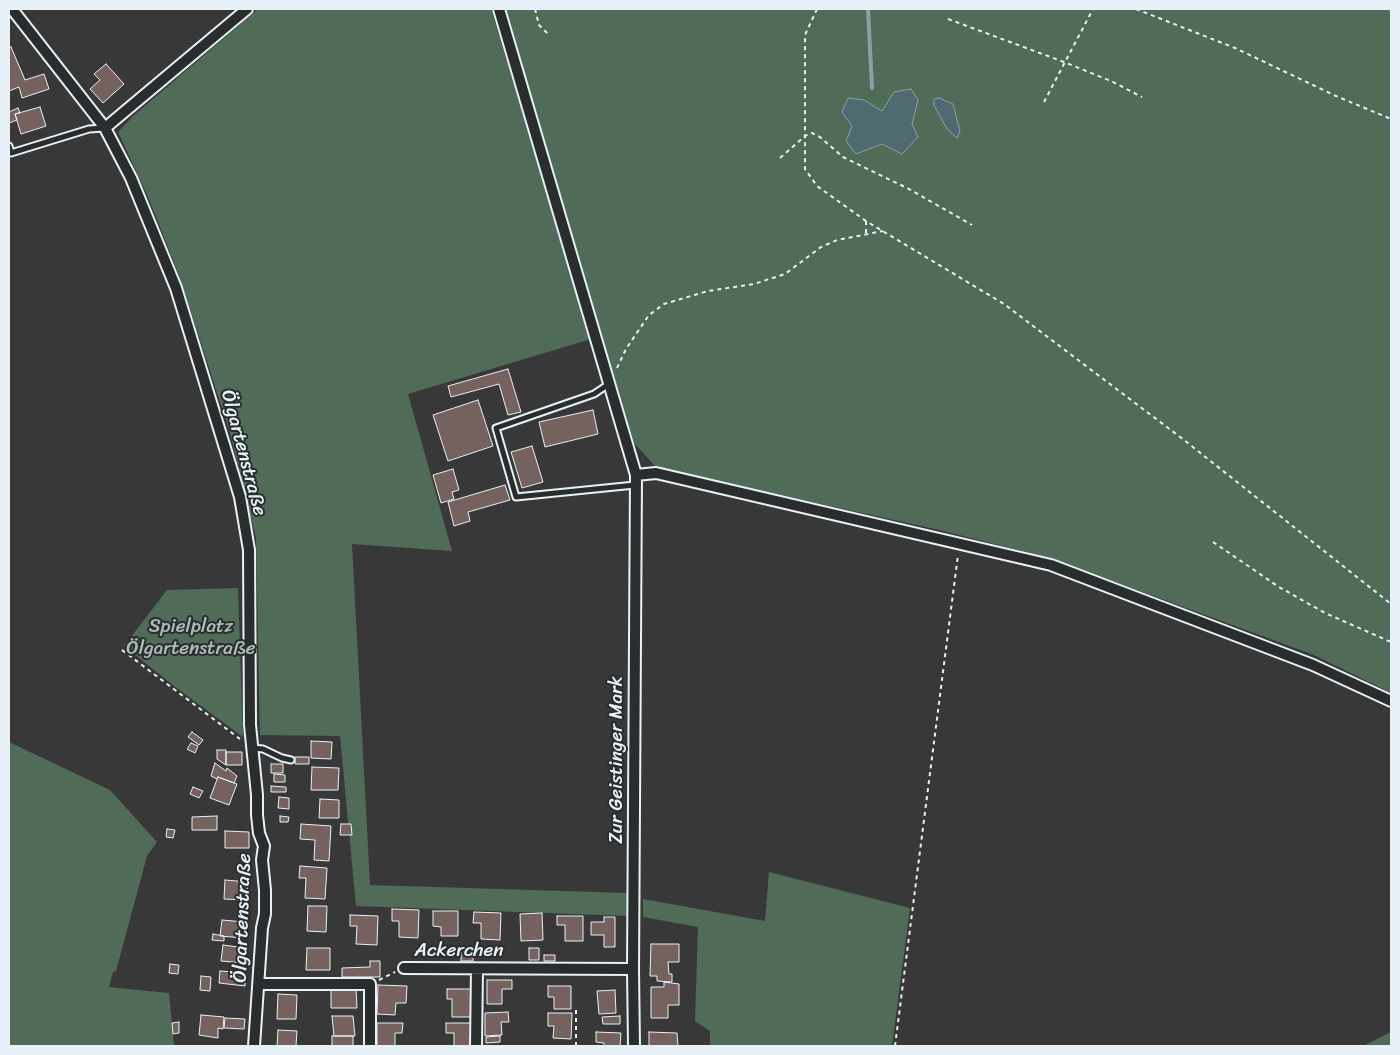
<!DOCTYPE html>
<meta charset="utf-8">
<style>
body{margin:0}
#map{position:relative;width:1400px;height:1055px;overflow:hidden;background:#393838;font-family:Sriracha,sans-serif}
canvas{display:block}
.frame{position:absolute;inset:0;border:10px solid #e8f1f8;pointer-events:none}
</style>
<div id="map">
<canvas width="1400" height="1055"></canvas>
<div class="frame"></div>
</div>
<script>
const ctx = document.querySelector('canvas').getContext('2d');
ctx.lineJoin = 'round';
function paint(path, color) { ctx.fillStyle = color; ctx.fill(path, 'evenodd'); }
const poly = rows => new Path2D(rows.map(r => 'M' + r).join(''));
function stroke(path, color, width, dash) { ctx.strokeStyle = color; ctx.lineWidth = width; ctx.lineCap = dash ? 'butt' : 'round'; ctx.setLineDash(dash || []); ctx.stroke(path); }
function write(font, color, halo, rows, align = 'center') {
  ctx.font = font + ' Sriracha,sans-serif'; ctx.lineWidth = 4; ctx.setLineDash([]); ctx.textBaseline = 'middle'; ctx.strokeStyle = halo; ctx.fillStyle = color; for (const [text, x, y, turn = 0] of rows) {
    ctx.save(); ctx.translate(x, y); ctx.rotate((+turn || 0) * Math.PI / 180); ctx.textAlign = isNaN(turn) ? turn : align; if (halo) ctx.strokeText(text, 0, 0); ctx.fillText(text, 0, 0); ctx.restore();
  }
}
const green = poly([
 [258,9,491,9,591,339,408,394,452,551,352,544,370,885,628,893,627,916,356,906,340,736,260,735,256,538,230,433,179,275,148,197,118,132,133,116],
 [505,9,1391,9,1391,693,1314,655,1050,558,935,529,657,468,634,443],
 [238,588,243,737,178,689,124,646,167,590],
 [9,742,110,790,157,842,147,856,116,971,113,972,109,987,169,993,174,1046,9,1046],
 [769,872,910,908,892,1046,710,1046,710,1031,695,1021,698,927,643,917,643,899,765,921],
 [1391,1032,1391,1046,1363,1046]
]);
const water = poly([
 [911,89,918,100,912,124,918,137,902,154,882,144,856,154,846,141,852,126,842,112,848,98,864,100,882,111,894,92,911,89],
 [939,98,953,104,960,131,957,138,947,129,934,105,934,99,939,98]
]);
const stream = poly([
 [868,9,872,88]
]);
const building = poly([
 [11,47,25,80,44,74,49,89,22,98,19,87,9,91,9,48,11,47],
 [106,64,124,84,103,103,90,89,100,80,94,74,106,64],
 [40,107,46,126,21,134,15,114,40,107],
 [18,108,20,113,15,114,17,120,9,123,9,112,18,108],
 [508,369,521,412,508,415,499,384,451,397,448,386,508,369],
 [478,400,493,446,448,461,433,415,478,400],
 [593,410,598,434,545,447,539,422,593,410],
 [532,446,543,482,522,488,511,452,532,446],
 [453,469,459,490,452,492,454,499,441,503,433,475,453,469],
 [505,485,510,500,468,512,470,521,454,526,448,502,505,485],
 [192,732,203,740,199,745,188,737,192,732],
 [311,741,332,742,331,759,311,758,311,741],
 [191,743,198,746,195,753,187,749,191,743],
 [217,750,226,750,226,765,217,759,217,750],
 [226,752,242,752,242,765,226,765,226,752],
 [295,757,309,757,309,764,295,764,295,757],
 [215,763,226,771,227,768,237,776,234,783,218,777,217,779,211,776,215,763],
 [271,764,283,764,283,773,271,773,271,764],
 [312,767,339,768,338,790,311,790,312,767],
 [274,774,285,775,285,782,274,782,274,774],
 [218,777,237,784,229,805,210,798,218,777],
 [271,786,286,787,286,792,271,792,271,786],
 [193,787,203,791,199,798,190,794,193,787],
 [279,797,289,798,289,809,278,808,279,797],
 [320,799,339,800,339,818,319,818,320,799],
 [217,816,217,830,192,830,192,817,217,816],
 [280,816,289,817,288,822,280,822,280,816],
 [301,824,331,826,329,861,314,860,315,840,300,839,301,824],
 [341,824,351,824,352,835,340,835,341,824],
 [167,829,175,830,173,838,166,837,167,829],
 [225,831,249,832,249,848,225,848,225,831],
 [300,866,327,868,325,899,305,898,306,878,299,878,300,866],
 [225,880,248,882,246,900,224,899,225,880],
 [308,906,327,906,326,932,307,931,308,906],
 [392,909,419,910,418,938,399,937,399,921,392,921,392,909],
 [433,911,458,911,458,936,441,936,441,927,433,926,433,911],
 [474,912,501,913,500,940,481,939,481,923,473,923,474,912],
 [542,913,543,940,521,941,520,914,542,913],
 [350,915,378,916,377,945,356,944,357,926,350,926,350,915],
 [557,916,583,916,583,941,565,941,565,925,557,925,557,916],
 [604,917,615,917,615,947,604,947,604,935,591,935,591,922,604,922,604,917],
 [222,920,244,922,243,938,220,936,222,920],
 [213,934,224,936,224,941,212,940,213,934],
 [651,944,679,944,679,962,668,962,669,974,672,974,672,982,657,981,657,976,650,976,651,944],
 [223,945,245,948,244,963,221,961,223,945],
 [307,948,330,948,330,970,306,970,307,948],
 [529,948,539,948,539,960,529,960,529,948],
 [461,950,473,950,473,961,461,961,461,950],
 [544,955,555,955,555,961,544,961,544,955],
 [370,961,380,961,380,977,342,977,342,968,370,967,370,961],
 [170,964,179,965,178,974,169,973,170,964],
 [220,971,246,973,245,986,219,983,220,971],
 [201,976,211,977,210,991,200,990,201,976],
 [487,980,512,980,512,989,502,989,502,1004,487,1004,487,980],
 [664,982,679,984,679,1005,668,1005,668,1018,651,1018,651,987,664,987,664,982],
 [378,985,407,986,406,1003,396,1003,395,1015,377,1014,378,985],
 [548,986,571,986,571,1009,554,1009,554,997,548,997,548,986],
 [356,988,357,1008,331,1008,331,989,356,988],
 [447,989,471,989,471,1017,452,1017,452,999,447,999,447,989],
 [615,990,616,1013,599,1014,597,991,615,990],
 [278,994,297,995,296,1019,277,1019,278,994],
 [508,1012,509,1022,501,1022,502,1035,485,1036,485,1013,508,1012],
 [548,1013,572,1013,571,1039,553,1038,554,1026,548,1026,548,1013],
 [201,1015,224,1017,223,1029,218,1028,218,1038,199,1035,201,1015],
 [332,1016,353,1016,355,1036,334,1036,332,1016],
 [620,1016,620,1024,603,1024,602,1017,620,1016],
 [225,1018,245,1019,244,1029,224,1028,225,1018],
 [179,1022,179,1033,173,1034,172,1023,179,1022],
 [377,1023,403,1023,402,1033,395,1033,395,1046,377,1046,377,1023],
 [446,1023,471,1023,472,1046,454,1046,454,1033,446,1033,446,1023],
 [278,1030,297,1031,296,1046,277,1046,278,1030],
 [596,1032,621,1033,620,1046,604,1046,604,1043,596,1042,596,1032],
 [649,1032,677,1033,678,1046,649,1046,649,1032],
 [332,1036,353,1036,353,1045,355,1046,332,1046,332,1036],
 [500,1036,500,1042,486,1043,486,1037,500,1036]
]);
const path = poly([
 [535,9,539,25,549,35],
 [817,9,805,35,805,169,817,186,866,221,1004,304,1184,440,1391,604],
 [1136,9,1235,48,1336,96,1391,119],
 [948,19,1064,62,1111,81,1142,97],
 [1044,102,1093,9],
 [780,158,805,136,812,133,820,137,843,157,909,189,972,225],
 [866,221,866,233],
 [617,368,626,349,649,315,664,304,708,291,754,284,785,274,821,247,837,240,883,231],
 [1213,542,1279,587,1325,613,1391,642],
 [122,650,240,739],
 [379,980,395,972],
 [576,1010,576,1046],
 [895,1046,958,555]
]);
const lane = poly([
 [9,146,11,153,89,129,104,128],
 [609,384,594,394,496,428,516,497,635,485],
 [252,748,263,749,282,758,291,760]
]);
const street = poly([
 [12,9,105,128,131,178,176,288,240,497,249,550,250,725,257,795,257,815,259,833,264,846,262,860,265,890,265,914,262,928,254,1046],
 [499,9,636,475,633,969,634,1046],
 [105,128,247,9],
 [636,475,656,473,1051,565,1313,665,1391,701],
 [404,968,633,969],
 [259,984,370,984,370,1046],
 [476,1046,477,969]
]);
const streetNames = [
 ["Ölgartenstraße",243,453,75],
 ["Zur Geistinger Mark",617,760,-90],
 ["Ölgartenstraße",243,918,-88],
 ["Ackerchen",459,951]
];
const parkNames = [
 ["Spielplatz",191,627],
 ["Ölgartenstraße",191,649]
];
paint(green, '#516b59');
paint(water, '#4d6a70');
stroke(water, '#8ba0a6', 1);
stroke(stream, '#8ba0a6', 4);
paint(building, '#75625e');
stroke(building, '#e8f1f8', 1);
stroke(lane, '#e8f1f8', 9);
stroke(street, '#e8f1f8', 14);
stroke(path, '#e8f1f8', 2, [4, 4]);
stroke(lane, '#2a2d2e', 5);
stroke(street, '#2a2d2e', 10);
write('19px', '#e8f1f8', '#2a2d2e', streetNames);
write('19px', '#acbbb8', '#2a2d2e', parkNames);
</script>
